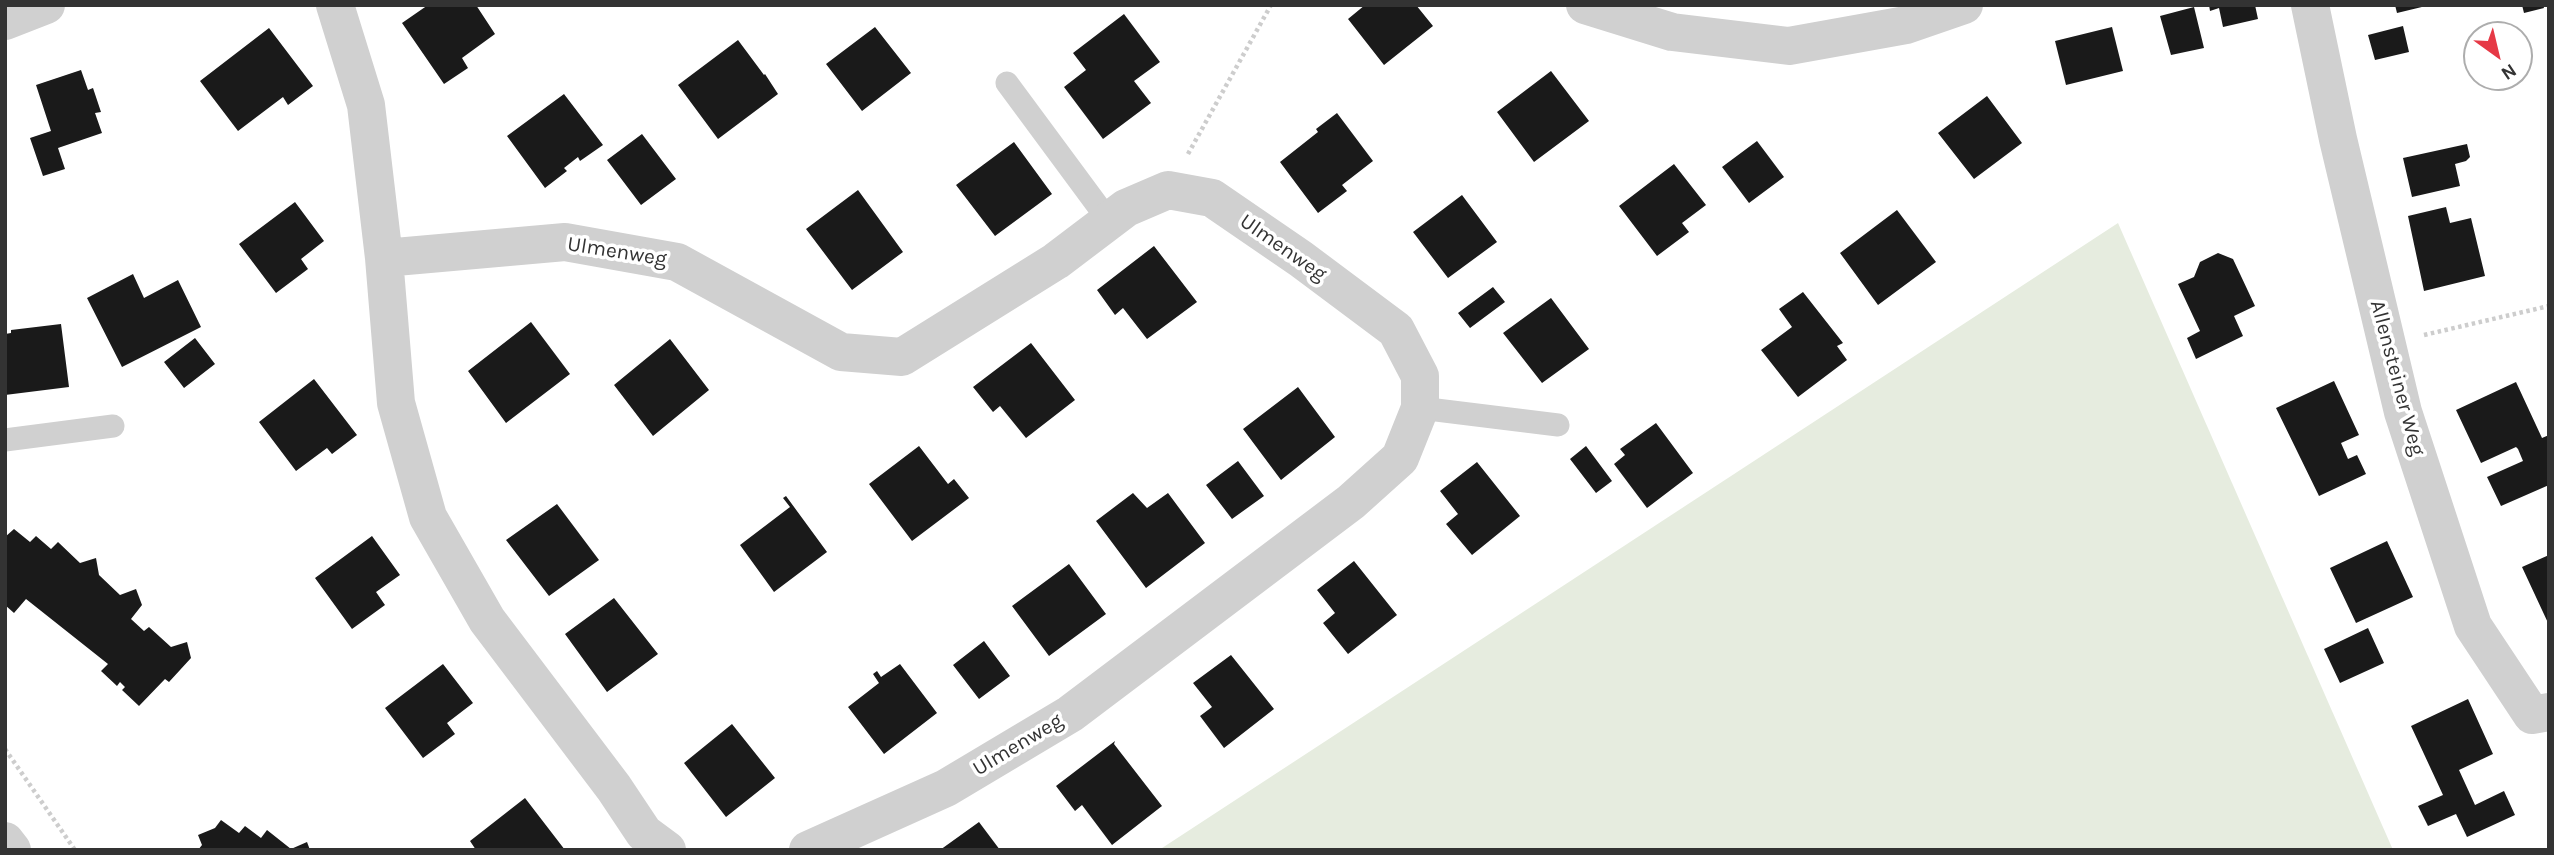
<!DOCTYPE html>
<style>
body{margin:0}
#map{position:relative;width:2554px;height:855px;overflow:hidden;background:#fff;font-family:Karla,sans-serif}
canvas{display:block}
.frame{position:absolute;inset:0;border:7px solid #333;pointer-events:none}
.north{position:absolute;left:2463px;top:21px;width:70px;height:70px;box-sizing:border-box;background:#fff;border:2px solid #adadad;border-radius:50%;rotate:146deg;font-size:19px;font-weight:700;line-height:28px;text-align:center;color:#333}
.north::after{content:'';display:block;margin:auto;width:24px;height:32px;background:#e63946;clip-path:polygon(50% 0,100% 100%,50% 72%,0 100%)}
</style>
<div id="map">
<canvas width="2554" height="855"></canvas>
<div class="frame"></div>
<div class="north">N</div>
</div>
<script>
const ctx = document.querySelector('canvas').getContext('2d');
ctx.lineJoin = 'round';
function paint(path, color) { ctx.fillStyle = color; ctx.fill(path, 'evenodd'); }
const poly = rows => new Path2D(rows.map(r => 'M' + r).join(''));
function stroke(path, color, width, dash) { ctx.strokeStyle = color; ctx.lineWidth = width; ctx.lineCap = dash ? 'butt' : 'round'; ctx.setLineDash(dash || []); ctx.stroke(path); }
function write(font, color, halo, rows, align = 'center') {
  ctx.font = font + ' Karla,sans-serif'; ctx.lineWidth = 7; ctx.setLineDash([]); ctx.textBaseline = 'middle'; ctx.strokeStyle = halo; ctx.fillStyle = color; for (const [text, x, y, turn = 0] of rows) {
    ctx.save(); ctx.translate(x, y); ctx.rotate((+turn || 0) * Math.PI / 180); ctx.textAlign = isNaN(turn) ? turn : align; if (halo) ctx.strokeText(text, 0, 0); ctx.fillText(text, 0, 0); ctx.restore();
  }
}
const green = poly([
 [2118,223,2393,850,1159,850]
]);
const building = poly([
 [428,5,476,5,495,34,462,58,468,68,444,84,402,23],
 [1365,5,1416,5,1433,26,1384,65,1348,19],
 [2209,5,2255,5,2258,19,2223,27,2219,8,2210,11],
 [2395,5,2426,5,2426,6,2397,13],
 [2522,5,2543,5,2544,8,2524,13],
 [2194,7,2204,48,2171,55,2160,16],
 [1124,14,1160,62,1134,81,1151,103,1103,139,1064,87,1086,70,1073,53],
 [2403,26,2409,52,2375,60,2368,35],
 [875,27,911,73,862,111,826,64],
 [2112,27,2123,71,2066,85,2055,41],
 [269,28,313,86,288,105,283,97,238,131,200,81],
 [738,40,764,75,765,74,778,94,718,139,678,85],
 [81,70,88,90,93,88,101,112,95,113,102,133,58,148,65,169,43,176,30,138,51,131,36,85],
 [1551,71,1589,121,1534,162,1497,112],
 [564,94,603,145,580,161,578,157,564,168,567,171,545,188,507,136],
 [1987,96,2022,143,1974,179,1938,133],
 [1337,113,1373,161,1342,185,1347,191,1318,213,1280,162,1318,132,1316,129],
 [642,134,676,179,641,205,607,160],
 [1757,141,1784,177,1749,203,1722,167],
 [1014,142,1052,194,995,236,956,185],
 [2467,144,2470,157,2466,161,2455,164,2460,186,2412,197,2403,158],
 [1674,164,1706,205,1682,223,1689,232,1657,256,1619,206],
 [858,190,903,252,852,290,806,229],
 [1462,195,1497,242,1448,278,1413,232],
 [295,202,324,241,301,259,308,269,276,293,239,244],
 [2446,207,2450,223,2471,218,2485,276,2424,291,2408,216],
 [1897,210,1936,262,1878,305,1840,253],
 [1154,246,1197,302,1147,339,1123,308,1115,315,1097,290],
 [2218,253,2233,259,2255,306,2234,316,2243,336,2196,359,2187,338,2200,331,2178,284,2194,277,2200,262],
 [133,274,144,298,178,280,201,327,122,367,87,298],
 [1493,287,1505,302,1470,328,1458,313],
 [1803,292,1843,343,1837,346,1847,360,1798,397,1761,350,1792,327,1779,309],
 [1551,298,1589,349,1542,383,1503,333],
 [531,322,570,374,506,423,468,371],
 [61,324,69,387,5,395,5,334,11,333,11,330],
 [195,338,215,364,184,388,164,362],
 [670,339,709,390,653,436,614,385],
 [1031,343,1075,400,1026,438,1000,406,993,412,973,387],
 [314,379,357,435,332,454,327,448,296,471,259,422],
 [2334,381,2359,435,2341,443,2348,459,2357,455,2366,474,2319,496,2276,408],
 [2516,382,2542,438,2549,435,2549,485,2501,506,2487,477,2523,461,2518,449,2516,447,2481,463,2456,410],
 [1298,387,1335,437,1281,480,1243,429],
 [1656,423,1693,473,1647,508,1614,464,1625,455,1620,449],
 [919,446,948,484,954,479,969,498,912,541,869,484],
 [1586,446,1612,481,1596,493,1570,459],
 [1238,461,1264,496,1232,519,1206,485],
 [1477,462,1520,516,1472,555,1446,524,1458,514,1440,491],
 [1133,493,1147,508,1168,493,1205,543,1146,588,1096,521],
 [786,496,827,552,774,592,740,545,790,507,783,498],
 [557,504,599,560,549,596,506,540],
 [14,529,30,542,36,536,51,549,58,542,80,563,96,558,99,575,120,595,136,589,142,605,131,619,144,631,149,627,171,647,187,642,191,658,169,682,165,679,139,706,122,690,125,687,120,682,117,686,101,671,108,664,26,599,14,613,5,605,5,537],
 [372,536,400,575,376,592,385,605,352,629,315,578],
 [2387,541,2413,597,2356,623,2330,568],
 [2549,555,2549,625,2522,567],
 [1354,561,1397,615,1348,654,1323,623,1335,613,1317,590],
 [1069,564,1106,614,1049,656,1012,606],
 [614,598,658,654,607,692,565,634],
 [2368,628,2384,663,2340,683,2324,649],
 [984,641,1010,676,979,699,953,665],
 [1231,655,1274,709,1224,748,1200,716,1212,707,1193,683],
 [443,664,473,703,447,723,455,734,423,758,385,708],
 [900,664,937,713,884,754,848,707,879,683,873,674,877,671,881,677],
 [2468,699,2493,754,2459,770,2475,805,2504,791,2515,815,2467,837,2456,814,2428,826,2418,806,2443,795,2411,726],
 [732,724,775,778,726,817,684,763],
 [1115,741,1114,744,1162,806,1112,845,1082,805,1075,811,1056,786],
 [525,798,565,850,476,850,470,841],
 [221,820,239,833,245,826,261,838,267,830,291,849,307,842,310,850,198,850,202,845,198,835,215,828],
 [979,822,1000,850,940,850]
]);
const path = poly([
 [1188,154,1271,5],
 [2424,335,2549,306],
 [5,749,75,850]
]);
const service = poly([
 [1007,83,1109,221],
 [1420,408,1558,425],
 [5,440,113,426]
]);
const minor = poly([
 [335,5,366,105,384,258,396,403,428,517,487,620,614,788,644,833,667,850],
 [1585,5,1672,32,1789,46,1906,25,1964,5],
 [2310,5,2338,139,2403,412,2473,626,2532,715,2549,712],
 [5,21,46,5],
 [384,258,565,242,677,262,841,352,902,357,1056,261,1126,208,1168,190,1212,198,1301,259,1396,330,1420,376,1420,408,1400,458,1351,502,1070,714,946,788,808,850],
 [5,841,12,850]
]);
const streetNames = [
 ["Ulmenweg",1283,248,35],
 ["Ulmenweg",617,252,9],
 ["Allensteiner Weg",2397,378,75],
 ["Ulmenweg",1018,745,-31]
];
paint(green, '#e6ecdf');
paint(building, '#1a1a1a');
stroke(path, '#cdcdcd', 4.5, [3.5, 3.5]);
stroke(service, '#d0d0d0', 23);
stroke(minor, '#d0d0d0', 38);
write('21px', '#333', '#fff', streetNames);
</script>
